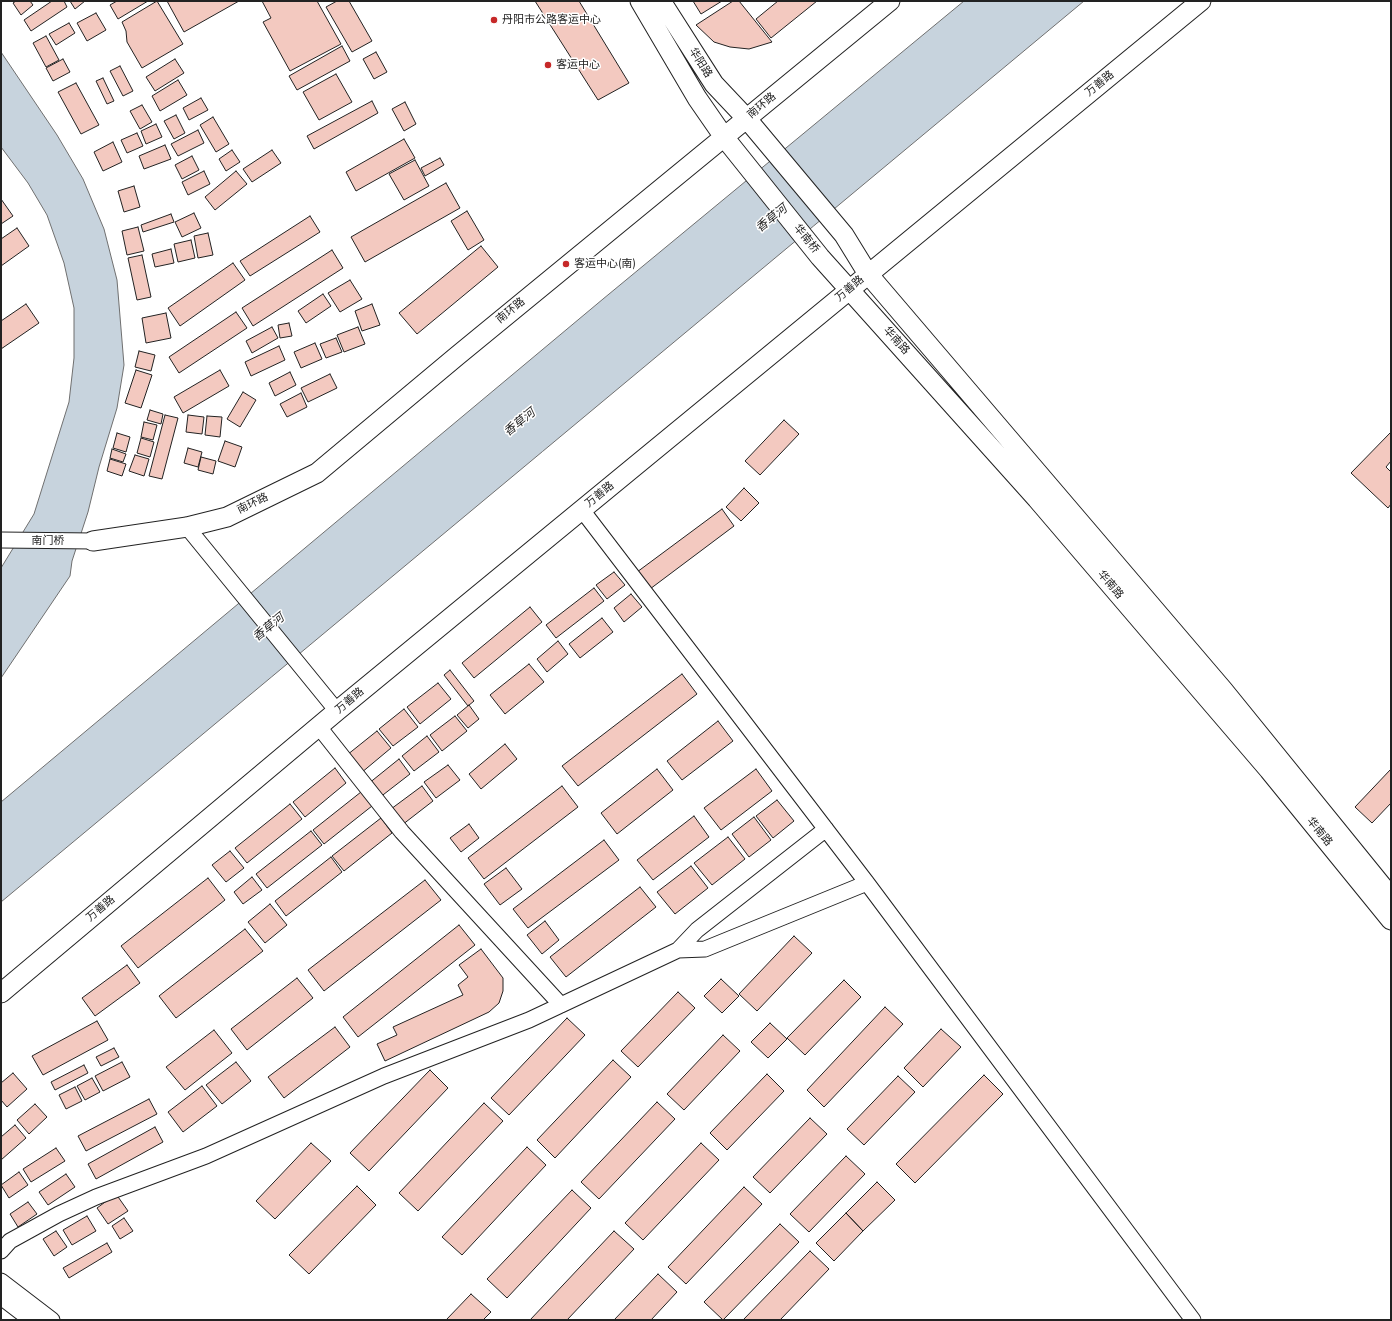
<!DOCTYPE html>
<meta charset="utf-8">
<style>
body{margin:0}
#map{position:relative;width:1392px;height:1321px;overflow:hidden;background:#fff;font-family:"Nunito Sans",sans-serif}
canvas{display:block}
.frame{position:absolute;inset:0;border:2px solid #222;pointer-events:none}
</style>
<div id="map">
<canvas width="1392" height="1321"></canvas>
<div class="frame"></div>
</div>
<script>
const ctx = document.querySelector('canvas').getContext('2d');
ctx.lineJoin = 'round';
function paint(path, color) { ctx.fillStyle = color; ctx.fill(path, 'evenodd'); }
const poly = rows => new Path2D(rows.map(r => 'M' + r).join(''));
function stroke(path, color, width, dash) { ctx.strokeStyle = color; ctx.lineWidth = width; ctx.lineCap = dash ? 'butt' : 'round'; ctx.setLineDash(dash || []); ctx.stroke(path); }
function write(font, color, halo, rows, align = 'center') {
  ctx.font = font + ' "Nunito Sans","Noto Sans SC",sans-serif'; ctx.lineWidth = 3; ctx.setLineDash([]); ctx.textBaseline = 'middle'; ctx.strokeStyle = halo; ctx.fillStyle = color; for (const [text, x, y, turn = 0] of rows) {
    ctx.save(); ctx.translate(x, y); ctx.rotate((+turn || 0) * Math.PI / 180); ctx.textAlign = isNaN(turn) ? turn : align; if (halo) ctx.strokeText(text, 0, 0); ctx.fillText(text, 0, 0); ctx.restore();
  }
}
const water = poly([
 [964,1,1084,1,1,902,1,802,603,299,964,1],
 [1,52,57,135,83,179,104,229,117,280,124,365,117,408,99,467,88,512,72,561,70,576,1,678,1,568,34,514,69,402,74,358,74,308,64,263,47,215,28,183,1,147,1,52]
]);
const building = poly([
 [16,1,30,1,33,5,21,15,13,3,16,1],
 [52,1,64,1,67,7,31,31,24,20,52,1],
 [70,1,85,1,75,9,70,1],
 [117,1,148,1,118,19,110,5,117,1],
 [157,1,183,44,142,68,127,42,126,31,122,22,157,1],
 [167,1,239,1,184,32,167,1],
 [262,1,317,1,341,44,290,71,263,22,271,18,262,1],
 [337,1,349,1,372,41,352,52,326,7,337,1],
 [535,1,579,1,629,83,598,100,535,1],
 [693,1,722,1,701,14,693,1],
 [733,1,739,1,772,42,749,49,730,47,714,42,696,25,733,1],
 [778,1,817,1,771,38,756,19,778,1],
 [96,13,106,30,87,41,77,23,96,13],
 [69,23,75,33,56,45,49,34,69,23],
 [46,36,59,60,46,67,33,43,46,36],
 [342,46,350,61,297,90,289,76,342,46],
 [376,52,387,72,374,79,363,59,376,52],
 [63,59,70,72,53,81,46,68,63,59],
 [175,59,184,73,155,91,146,77,175,59],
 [120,66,133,91,123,96,110,71,120,66],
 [336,74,352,102,319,120,303,92,336,74],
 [103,78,114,101,107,104,96,81,103,78],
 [178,80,187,95,160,111,152,96,178,80],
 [76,83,99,125,81,134,58,92,76,83],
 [201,98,208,110,189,120,183,108,201,98],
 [372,101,378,113,314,149,307,136,372,101],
 [405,102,416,124,404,131,392,109,405,102],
 [142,105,152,122,140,129,130,111,142,105],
 [176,115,185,133,174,139,164,121,176,115],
 [213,117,229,144,216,152,200,125,213,117],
 [156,124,162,137,146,144,141,131,156,124],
 [198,130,204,143,178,156,171,144,198,130],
 [137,133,143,146,127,153,121,140,137,133],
 [404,139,415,158,356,191,346,172,404,139],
 [113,142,122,162,103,171,94,152,113,142],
 [165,145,171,159,144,169,139,156,165,145],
 [232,150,240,162,226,171,219,159,232,150],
 [272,150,281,163,252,182,243,169,272,150],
 [192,156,199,170,182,179,175,165,192,156],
 [440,158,444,165,425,176,421,168,440,158],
 [415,160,429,186,404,200,389,174,415,160],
 [204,171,210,184,188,195,182,182,204,171],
 [236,171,247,184,215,210,205,197,236,171],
 [446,183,460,208,365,262,351,237,446,183],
 [134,186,140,207,124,212,118,191,134,186],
 [1,199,13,216,1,224,1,199],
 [467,211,484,240,468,250,451,221,467,211],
 [194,213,201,228,182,237,175,222,194,213],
 [171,214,174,222,143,232,141,225,171,214],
 [310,216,320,232,250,276,240,261,310,216],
 [138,227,144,251,127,255,122,231,138,227],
 [17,228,29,246,1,266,1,239,17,228],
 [208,233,213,255,198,258,194,236,208,233],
 [191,240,195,258,178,262,174,244,191,240],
 [481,246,498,267,417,334,399,313,481,246],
 [171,249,174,263,155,267,152,254,171,249],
 [332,250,343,268,253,326,242,308,332,250],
 [142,255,151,297,137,300,128,258,142,255],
 [233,263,245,280,180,326,168,308,233,263],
 [350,280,362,299,340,312,328,293,350,280],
 [323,294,331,306,306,323,298,311,323,294],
 [26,304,39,323,1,349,1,321,26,304],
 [372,304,380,325,362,331,355,311,372,304],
 [236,312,247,328,179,373,169,357,236,312],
 [166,313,171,338,146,343,142,318,166,313],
 [289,323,292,336,280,338,278,325,289,323],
 [272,327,278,338,252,353,246,341,272,327],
 [358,327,365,344,344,352,337,335,358,327],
 [336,338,342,352,326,358,320,344,336,338],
 [315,343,322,359,301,368,294,352,315,343],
 [279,346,285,360,251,376,245,362,279,346],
 [139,351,155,355,151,371,135,367,139,351],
 [136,370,152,375,141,408,125,403,136,370],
 [220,370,229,386,183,413,174,397,220,370],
 [290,372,296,385,275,396,269,383,290,372],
 [330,374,337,388,308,402,301,388,330,374],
 [243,392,256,400,240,427,227,419,243,392],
 [301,393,307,407,287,417,280,404,301,393],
 [150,410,163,414,161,424,147,420,150,410],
 [165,415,178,418,162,479,149,476,165,415],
 [188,415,204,417,202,434,186,432,188,415],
 [207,416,222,417,220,437,205,435,207,416],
 [784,420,799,434,760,475,745,461,784,420],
 [144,422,157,425,153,440,141,437,144,422],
 [1391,432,1391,461,1386,467,1391,472,1391,504,1388,508,1351,473,1391,432],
 [117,433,130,437,126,452,113,448,117,433],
 [141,438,154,442,150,457,137,453,141,438],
 [225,441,242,447,235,467,218,461,225,441],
 [188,448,202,452,198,467,184,463,188,448],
 [112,449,126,454,123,462,110,458,112,449],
 [135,455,149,459,144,476,129,471,135,455],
 [201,457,216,461,213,474,198,470,201,457],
 [110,459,126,464,122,476,107,471,110,459],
 [744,488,759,503,741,521,726,507,744,488],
 [722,509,734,526,646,592,633,575,722,509],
 [614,572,625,585,607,599,596,585,614,572],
 [594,588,604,601,556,638,546,625,594,588],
 [631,594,642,607,624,622,614,608,631,594],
 [530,607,542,622,474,678,462,663,530,607],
 [602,618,613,632,580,658,569,644,602,618],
 [558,641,568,654,547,672,537,659,558,641],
 [529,664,544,682,505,714,490,695,529,664],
 [450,670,474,701,468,706,444,675,450,670],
 [682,674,697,694,578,786,562,766,682,674],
 [438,683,451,699,420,724,407,707,438,683],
 [469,705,479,719,468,728,457,715,469,705],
 [404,709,418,727,393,746,379,729,404,709],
 [455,716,467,731,442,751,430,735,455,716],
 [718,721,733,741,682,780,667,761,718,721],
 [377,731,391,748,361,773,347,755,377,731],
 [427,736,439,752,414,771,402,756,427,736],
 [505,744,517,759,481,789,469,774,505,744],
 [399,759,410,774,379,798,368,784,399,759],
 [448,765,460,780,436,798,424,782,448,765],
 [335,768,346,783,305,817,293,802,335,768],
 [657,769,673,790,617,834,601,813,657,769],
 [756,769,772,791,721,830,704,808,756,769],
 [1391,769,1391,803,1372,823,1355,807,1391,769],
 [422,786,433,801,402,825,391,809,422,786],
 [562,786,578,807,484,879,468,858,562,786],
 [361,792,372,806,324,844,313,830,361,792],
 [777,800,794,821,773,838,756,816,777,800],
 [290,804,302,819,247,863,235,848,290,804],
 [694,816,709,837,653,880,637,860,694,816],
 [754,817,771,840,749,857,732,834,754,817],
 [381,818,392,833,344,871,332,856,381,818],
 [469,824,479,838,461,852,450,838,469,824],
 [311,831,322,845,267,888,256,874,311,831],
 [728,837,745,859,712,885,694,863,728,837],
 [604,840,619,860,528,928,513,909,604,840],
 [230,851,244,868,226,882,212,865,230,851],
 [331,857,342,872,286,916,275,901,331,857],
 [691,866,708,888,675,914,657,892,691,866],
 [506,868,522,889,500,905,484,884,506,868],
 [252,877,262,890,243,904,234,892,252,877],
 [208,878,225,900,138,968,121,946,208,878],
 [425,880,441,900,324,991,308,970,425,880],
 [640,887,656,907,566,977,550,957,640,887],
 [270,904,287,925,265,943,248,922,270,904],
 [545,921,559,940,542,954,527,935,545,921],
 [459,925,475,945,358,1037,343,1017,459,925],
 [245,929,263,951,176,1018,159,996,245,929],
 [794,936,812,953,757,1011,739,994,794,936],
 [481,949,503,978,503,991,499,1003,489,1012,385,1061,377,1044,397,1035,393,1027,463,995,458,985,468,977,459,965,481,949],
 [127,965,140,983,95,1016,82,998,127,965],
 [297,978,313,998,247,1050,231,1029,297,978],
 [721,979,739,996,722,1013,704,996,721,979],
 [844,980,861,997,805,1055,787,1038,844,980],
 [678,992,695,1008,638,1067,621,1051,678,992],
 [885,1007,903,1024,824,1107,807,1090,885,1007],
 [567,1018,585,1035,509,1115,491,1098,567,1018],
 [97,1021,108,1040,43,1075,32,1056,97,1021],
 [770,1023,787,1039,768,1058,751,1042,770,1023],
 [335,1027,350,1047,284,1098,268,1077,335,1027],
 [941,1029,961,1047,923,1087,904,1068,941,1029],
 [214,1030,232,1053,185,1090,166,1067,214,1030],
 [723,1035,740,1051,684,1110,667,1094,723,1035],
 [114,1048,119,1057,101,1066,96,1057,114,1048],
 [613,1060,631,1077,555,1158,537,1140,613,1060],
 [122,1062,130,1077,103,1091,95,1076,122,1062],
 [236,1062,251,1081,222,1104,206,1085,236,1062],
 [84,1065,88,1073,55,1090,51,1082,84,1065],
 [430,1070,448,1088,369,1171,350,1153,430,1070],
 [13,1073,27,1089,7,1107,1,1100,1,1083,13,1073],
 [767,1074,784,1091,727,1150,710,1133,767,1074],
 [984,1075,1003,1094,915,1183,896,1164,984,1075],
 [898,1076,915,1092,864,1145,847,1129,898,1076],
 [92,1078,100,1092,85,1100,77,1086,92,1078],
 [202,1086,217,1106,183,1132,168,1112,202,1086],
 [75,1087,82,1101,66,1109,59,1095,75,1087],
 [149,1099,157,1114,86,1151,78,1136,149,1099],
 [657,1102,675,1119,599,1199,581,1182,657,1102],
 [484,1103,503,1121,418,1211,399,1193,484,1103],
 [35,1104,47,1117,29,1134,17,1120,35,1104],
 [810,1118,827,1134,770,1193,753,1177,810,1118],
 [15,1125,26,1138,1,1160,1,1137,15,1125],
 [155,1127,163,1142,96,1179,88,1164,155,1127],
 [311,1143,331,1161,275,1219,256,1201,311,1143],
 [701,1143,719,1160,643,1240,625,1223,701,1143],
 [527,1147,546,1165,462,1255,442,1237,527,1147],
 [56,1148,65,1161,31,1182,23,1169,56,1148],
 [846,1156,865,1174,809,1232,790,1214,846,1156],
 [19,1172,28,1185,9,1198,1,1185,19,1172],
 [66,1174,75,1187,48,1205,39,1192,66,1174],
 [877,1182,895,1200,863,1231,846,1213,877,1182],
 [357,1186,376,1205,309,1274,289,1255,357,1186],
 [744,1187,762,1204,686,1284,668,1267,744,1187],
 [572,1190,591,1208,507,1298,487,1279,572,1190],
 [116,1194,128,1211,108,1224,97,1208,116,1194],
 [28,1202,37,1214,18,1227,10,1214,28,1202],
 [846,1213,863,1231,834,1261,816,1243,846,1213],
 [87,1216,96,1231,72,1245,63,1230,87,1216],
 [124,1218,133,1231,120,1239,112,1226,124,1218],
 [780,1224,799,1242,723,1320,704,1302,780,1224],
 [56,1231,67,1247,54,1256,43,1239,56,1231],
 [614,1231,634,1249,567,1320,530,1320,614,1231],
 [107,1243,112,1252,69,1278,63,1268,107,1243],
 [810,1251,829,1269,780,1320,743,1320,810,1251],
 [658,1274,677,1292,651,1320,614,1320,658,1274],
 [471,1294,491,1312,483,1320,446,1320,471,1294]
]);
const minor = poly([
 [582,510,867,883,1193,1320],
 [187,527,337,711],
 [1,540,93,541],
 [319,727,402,832,561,1005],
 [678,950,705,949,867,883],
 [1,1251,10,1241,59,1214,96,1197,206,1156,384,1076,529,1020,678,950,697,930,826,829],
 [1,1281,52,1320],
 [1,1297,31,1320]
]);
const major = poly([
 [640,1,697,98,724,137,820,257,1037,499,1161,644,1269,770,1391,920],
 [661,1,714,84,747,119,844,235,868,274,1224,691,1391,897],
 [93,541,187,527,227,517,317,473,457,356,890,1],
 [1,993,337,711,1201,1]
]);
const markers = [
 [494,20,4,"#c62828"],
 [548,65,4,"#c62828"],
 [566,264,4,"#c62828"]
];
const poiNames = [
 ["丹阳市公路客运中心",502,20],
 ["客运中心",556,65],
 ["客运中心(南)",574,264]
];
const streetNames = [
 ["华阳路",700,63,58],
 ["万善路",1100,84,-39],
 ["南环路",762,106,-40],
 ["华南桥",806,239,51],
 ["万善路",850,289,-40],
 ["南环路",511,311,-39],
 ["华南路",896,341,48],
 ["万善路",600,495,-39],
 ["南环路",253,504,-26],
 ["南门桥",48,541],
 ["华南路",1110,585,49],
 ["万善路",350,701,-40],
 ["华南路",1319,832,51],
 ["万善路",101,909,-40]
];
const waterNames = [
 ["香草河",772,219,-39],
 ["香草河",520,423,-39],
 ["香草河",269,628,-39]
];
paint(water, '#c7d3dd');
stroke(water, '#6f6f6f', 1);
paint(building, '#f3c9c0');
stroke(building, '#222', 1);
stroke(minor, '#222', 17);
stroke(major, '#222', 21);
stroke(minor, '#fff', 15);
stroke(major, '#fff', 19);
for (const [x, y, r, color] of markers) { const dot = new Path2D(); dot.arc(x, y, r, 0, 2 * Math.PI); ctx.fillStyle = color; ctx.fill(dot); stroke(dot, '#fff', 1.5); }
write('11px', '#222', '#fff', poiNames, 'left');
write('11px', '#222', '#fff', streetNames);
write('italic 12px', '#222', '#fff', waterNames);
</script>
